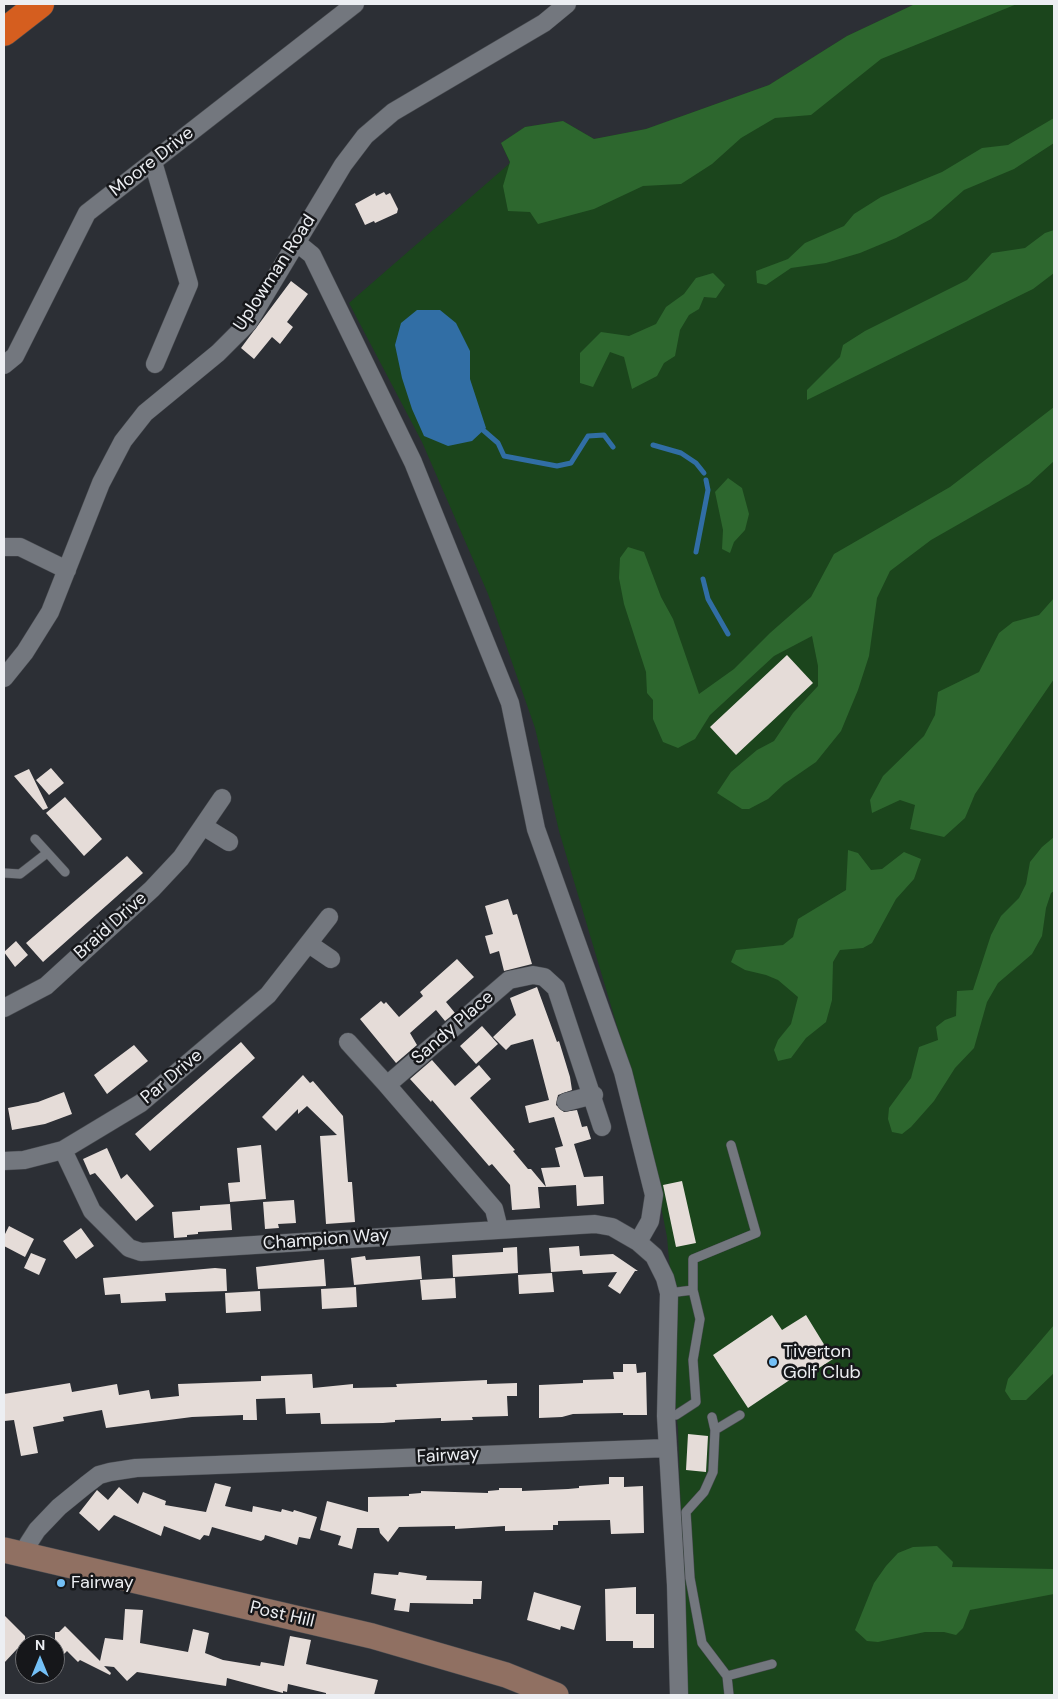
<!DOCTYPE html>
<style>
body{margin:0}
#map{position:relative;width:1058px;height:1699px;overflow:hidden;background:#2c2f35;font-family:"DM Sans",sans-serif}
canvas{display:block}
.frame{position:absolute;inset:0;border:5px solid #eceef2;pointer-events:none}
.north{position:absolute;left:15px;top:1634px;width:50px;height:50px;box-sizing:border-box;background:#16171a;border:1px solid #6c6d70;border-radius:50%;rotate:0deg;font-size:14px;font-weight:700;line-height:20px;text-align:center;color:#eceef2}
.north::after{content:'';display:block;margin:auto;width:18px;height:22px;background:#74c0f6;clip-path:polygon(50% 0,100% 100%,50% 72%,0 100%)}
</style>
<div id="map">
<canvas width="1058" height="1699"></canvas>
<div class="frame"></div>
<div class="north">N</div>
</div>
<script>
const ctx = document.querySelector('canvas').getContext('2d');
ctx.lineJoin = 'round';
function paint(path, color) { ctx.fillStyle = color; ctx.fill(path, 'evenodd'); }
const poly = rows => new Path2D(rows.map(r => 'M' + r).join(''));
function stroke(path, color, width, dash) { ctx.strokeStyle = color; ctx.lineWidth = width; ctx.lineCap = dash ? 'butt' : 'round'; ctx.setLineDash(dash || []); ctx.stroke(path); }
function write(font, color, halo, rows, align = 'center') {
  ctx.font = font + ' "DM Sans",sans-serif'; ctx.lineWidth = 5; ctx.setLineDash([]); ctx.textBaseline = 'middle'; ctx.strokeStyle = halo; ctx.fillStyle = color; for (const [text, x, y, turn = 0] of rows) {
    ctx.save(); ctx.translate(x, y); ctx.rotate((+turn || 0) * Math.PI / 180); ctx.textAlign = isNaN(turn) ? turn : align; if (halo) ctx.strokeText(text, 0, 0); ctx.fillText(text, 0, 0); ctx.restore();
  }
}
const green = poly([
 [915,4,1054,4,1054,1695,687,1695,678,1429,670,1349,673,1305,667,1237,642,1110,559,831,535,728,488,594,422,442,349,303,510,163,501,143,525,127,563,121,594,139,646,129,769,85,847,36]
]);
const forest = poly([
 [915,4,1017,4,881,59,811,115,775,118,741,138,712,164,681,184,643,186,594,209,538,224,530,212,508,211,503,186,510,162,501,143,525,127,563,121,594,139,646,129,769,85,847,36],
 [1054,118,1054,143,1014,169,964,190,931,219,896,238,860,253,826,263,791,268,766,285,757,283,756,271,788,259,805,243,844,226,854,214,881,197,942,172,982,148,1008,145],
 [1054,230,1054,273,1033,289,807,400,807,390,840,357,843,345,865,331,967,280,992,253,1025,248,1045,233],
 [713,273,725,285,716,298,704,297,699,309,689,315,680,330,675,356,664,363,657,376,632,389,624,357,610,352,593,387,580,383,580,353,601,332,629,336,656,324,666,307,684,294,696,278],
 [1054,407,1054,461,1029,484,931,540,890,571,877,598,869,656,858,690,841,731,816,762,784,784,768,799,749,809,742,809,717,793,731,772,757,750,774,741,793,713,818,686,818,666,812,636,774,656,710,715,695,739,678,748,663,742,653,719,653,700,647,693,646,672,624,604,619,578,620,558,628,547,644,552,661,597,673,619,699,694,734,669,770,633,811,597,834,554,950,487],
 [728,478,742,488,749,514,745,530,734,542,730,553,722,549,723,530,715,492],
 [1054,598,1054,679,975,794,965,818,944,837,910,829,915,805,900,800,872,813,870,800,883,776,924,736,935,715,938,692,979,672,999,633,1013,622,1039,615],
 [1054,837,1054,891,1051,893,1046,908,1042,936,1032,954,998,983,987,1002,974,1048,955,1068,934,1101,911,1127,902,1134,892,1132,888,1119,889,1108,911,1078,919,1047,938,1040,936,1027,945,1020,956,1016,957,991,973,990,991,935,1001,916,1019,898,1026,884,1030,862,1042,847],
 [848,850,858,853,871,870,882,869,904,852,921,859,914,879,896,899,872,943,863,948,840,950,833,962,832,1000,826,1022,806,1038,791,1058,778,1061,774,1050,778,1040,791,1024,798,997,778,980,766,975,745,970,731,962,736,950,783,945,793,937,798,919,846,890],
 [1054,1325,1054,1373,1026,1400,1011,1400,1005,1391,1008,1379],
 [937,1546,953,1562,952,1567,1054,1569,1054,1594,970,1610,963,1628,956,1635,944,1632,925,1632,878,1642,867,1641,855,1630,874,1583,886,1566,898,1553,913,1547]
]);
const water = poly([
 [417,310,440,310,456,323,470,351,470,379,486,428,472,441,448,446,424,436,412,409,402,378,395,345,401,323]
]);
const stream = poly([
 [483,430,498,443,504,456,557,466,571,463,588,436,604,435,613,447],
 [653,445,681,453,696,463,704,473],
 [696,552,708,490,706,480],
 [703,579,708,599,728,634]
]);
const building = poly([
 [384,192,386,195,390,193,398,209,397,213,375,223,374,221,365,225,355,204,375,193,376,196],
 [291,281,308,294,287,322,293,327,280,344,272,337,254,359,241,348],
 [787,655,813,683,736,755,710,727],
 [51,768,64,783,49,795,36,780],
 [29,769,48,808,43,810,14,776],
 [65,797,102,839,84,856,46,813],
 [127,856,143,873,43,962,26,943],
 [508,899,513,915,517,914,532,964,504,971,499,951,490,954,485,936,493,934,485,906],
 [16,941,28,955,15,967,4,952],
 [457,959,474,977,446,1002,455,1013,445,1021,436,1010,410,1033,417,1045,396,1063,360,1019,381,1001,384,1004,386,1002,399,1017,423,996,420,992],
 [537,987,557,1042,559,1041,570,1077,572,1090,558,1095,556,1105,564,1112,577,1110,582,1127,587,1126,591,1139,574,1144,584,1177,603,1176,604,1204,577,1206,576,1185,546,1187,541,1168,560,1167,555,1148,563,1146,554,1117,529,1123,525,1106,549,1100,533,1039,511,1045,506,1050,493,1037,516,1015,510,998],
 [482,1026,498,1044,476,1064,460,1046],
 [241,1042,255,1058,150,1151,135,1134],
 [134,1045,148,1061,107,1094,94,1075],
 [432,1060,455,1086,479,1065,491,1079,470,1098,515,1150,513,1151,528,1169,531,1169,546,1187,538,1187,540,1208,512,1210,510,1185,492,1164,489,1166,432,1100,431,1102,410,1079],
 [303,1075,310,1083,313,1081,343,1116,348,1182,352,1182,355,1222,326,1224,320,1136,337,1135,307,1106,298,1114,298,1109,276,1131,262,1117],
 [64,1092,72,1114,45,1124,12,1130,8,1108,38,1102],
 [261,1145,266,1199,230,1202,228,1183,240,1182,237,1148],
 [107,1148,121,1179,127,1174,154,1206,136,1221,95,1173,90,1175,83,1159],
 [682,1181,696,1243,676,1247,663,1185],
 [294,1200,296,1223,278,1224,279,1228,265,1229,263,1202],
 [230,1204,232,1230,198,1232,198,1234,187,1235,187,1237,174,1238,172,1212,200,1210,200,1206],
 [9,1226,34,1239,25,1257,4,1246,4,1236],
 [81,1228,94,1246,76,1259,63,1241],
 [579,1246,580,1256,613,1254,638,1271,635,1271,620,1294,608,1286,617,1272,583,1274,582,1270,551,1272,549,1248],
 [517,1247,518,1273,453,1277,452,1255,503,1252,503,1248],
 [31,1253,46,1259,39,1275,24,1268],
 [365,1256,366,1260,420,1256,422,1279,354,1285,351,1258],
 [324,1259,326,1286,258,1289,256,1267],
 [215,1268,226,1269,227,1291,165,1293,166,1301,121,1303,120,1294,105,1295,103,1278],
 [552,1273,554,1292,519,1294,518,1275],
 [455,1278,456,1298,422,1300,420,1280],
 [356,1287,357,1307,322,1309,321,1289],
 [260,1291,261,1311,226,1313,225,1293],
 [772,1315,782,1330,806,1315,833,1359,816,1370,812,1365,748,1408,713,1355],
 [623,1364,636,1364,637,1373,646,1372,647,1415,623,1415,623,1413,573,1414,562,1417,539,1418,539,1385,583,1383,583,1380,614,1379,613,1372,623,1372],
 [312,1374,313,1388,353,1384,353,1388,397,1387,396,1384,487,1380,487,1384,517,1383,517,1396,507,1396,508,1416,472,1417,473,1420,441,1421,441,1418,395,1420,395,1422,383,1423,321,1424,320,1413,286,1414,285,1398,256,1399,257,1420,243,1420,243,1415,192,1417,106,1428,102,1410,63,1417,64,1421,33,1427,38,1453,21,1456,14,1420,4,1421,4,1394,70,1383,72,1392,117,1384,119,1395,149,1390,151,1399,179,1396,178,1384,261,1381,261,1376],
 [688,1434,708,1436,706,1472,686,1470],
 [609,1477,624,1477,624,1487,643,1486,644,1533,611,1534,610,1520,558,1521,558,1525,553,1525,553,1530,505,1531,505,1526,455,1529,455,1526,399,1527,388,1542,380,1533,379,1528,357,1528,352,1549,338,1545,341,1536,320,1530,327,1501,368,1512,368,1497,409,1496,409,1494,421,1493,421,1491,488,1493,488,1491,499,1490,499,1488,522,1488,522,1491,568,1489,579,1488,579,1486,609,1484],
 [215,1483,231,1487,225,1506,252,1512,253,1506,281,1512,282,1509,293,1512,294,1510,317,1517,310,1539,299,1537,297,1545,265,1535,264,1539,261,1541,212,1527,209,1536,204,1535,200,1540,164,1526,161,1536,114,1515,99,1531,79,1513,97,1490,108,1500,119,1487,138,1504,143,1492,166,1501,165,1505,206,1512],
 [399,1572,427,1576,426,1580,482,1581,481,1599,473,1599,473,1604,410,1603,409,1612,394,1610,396,1599,371,1594,374,1573,398,1575],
 [636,1587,636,1614,654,1614,654,1648,633,1648,633,1641,606,1641,605,1589],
 [534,1592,581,1606,574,1630,561,1626,560,1630,527,1620],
 [125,1609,143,1610,140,1643,188,1652,193,1629,209,1633,205,1653,223,1660,260,1666,261,1662,284,1666,290,1636,311,1640,306,1664,378,1680,374,1695,326,1695,326,1693,288,1684,287,1692,283,1691,283,1693,227,1678,226,1686,137,1672,127,1681,114,1667,104,1666,111,1673,110,1675,80,1660,78,1662,67,1651,55,1663,55,1632,59,1632,65,1626,100,1661,105,1638,123,1640],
 [4,1615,25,1636,25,1657,17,1649,4,1663]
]);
const lane = poly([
 [35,839,65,872],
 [4,873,20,874,47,853],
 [669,1293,693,1290],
 [666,1416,676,1415,696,1402,693,1360,700,1319,693,1290,693,1259,756,1233,731,1145],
 [712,1417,715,1430,740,1415],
 [715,1430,713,1472,704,1492,686,1512,690,1578,702,1643,727,1676,729,1695],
 [727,1676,772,1664]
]);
const street = poly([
 [153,162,189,284,155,364],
 [296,242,312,255,413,462,510,703,536,829,623,1072,654,1195,650,1221,638,1242,654,1256,665,1278,669,1293,666,1416,676,1585,679,1695],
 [4,365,15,356,87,213,355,4],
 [4,547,20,547,67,570],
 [4,678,25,652,50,612,101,483,123,441,145,413,218,353,248,323,343,165,365,136,393,112,544,23,567,4],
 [203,826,229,842],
 [309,944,331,959],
 [4,1008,46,986,152,889,181,858,222,798],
 [348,1042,387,1085],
 [566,1102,594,1095],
 [63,1150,92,1211,129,1248,141,1252,595,1224,612,1227,638,1242],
 [4,1161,24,1160,63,1150,141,1103,268,995,329,917],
 [499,1229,494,1209,387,1085,509,980,533,975,544,977,556,988,602,1127],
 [25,1555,28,1544,37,1530,59,1507,86,1485,99,1475,110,1472,136,1468,668,1448]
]);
const secondary = poly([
 [4,1550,372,1636,506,1675,556,1695]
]);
const highway = poly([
 [4,32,40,4]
]);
const markers = [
 [773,1362,5,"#74c0f6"],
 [61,1583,5,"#74c0f6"]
];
const streetNames = [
 ["Moore Drive",152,162,-38],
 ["Uplowman Road",275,273,-57],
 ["Braid Drive",111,926,-42],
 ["Sandy Place",453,1028,-41],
 ["Par Drive",172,1077,-40],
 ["Champion Way",326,1240,-4],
 ["Fairway",448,1456,-3],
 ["Post Hill",282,1615,13]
];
const poiNames = [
 ["Tiverton",783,1352],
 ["Golf Club",783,1373],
 ["Fairway",71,1583]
];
paint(green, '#1b451c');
paint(forest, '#2d672e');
paint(water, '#316ea5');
stroke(stream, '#316ea5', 5);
paint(building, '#e5dcd8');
stroke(lane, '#484b50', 10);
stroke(street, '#484b50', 19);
stroke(secondary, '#484b50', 26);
stroke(highway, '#484b50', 29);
stroke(lane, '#73777e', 9);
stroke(street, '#73777e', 18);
stroke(secondary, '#907062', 25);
stroke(highway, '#d55e1f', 28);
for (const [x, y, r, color] of markers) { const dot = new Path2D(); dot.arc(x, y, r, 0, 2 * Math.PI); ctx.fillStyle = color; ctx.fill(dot); stroke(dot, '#16171a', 2); }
write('18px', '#eceef2', '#16171a', streetNames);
write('18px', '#eceef2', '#16171a', poiNames, 'left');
</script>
